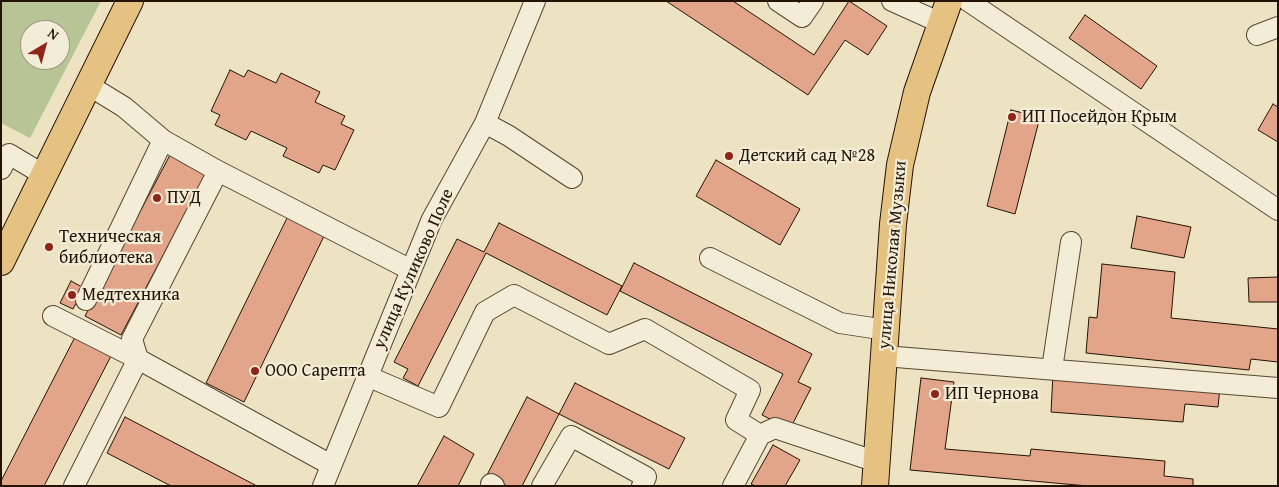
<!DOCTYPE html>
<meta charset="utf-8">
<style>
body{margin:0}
#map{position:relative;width:1279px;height:487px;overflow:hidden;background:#ede3c3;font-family:"Gentium Book Plus",serif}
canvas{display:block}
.frame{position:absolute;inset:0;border:2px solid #241303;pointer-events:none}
.north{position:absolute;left:20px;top:20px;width:50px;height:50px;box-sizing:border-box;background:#f3edd8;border:1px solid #a09683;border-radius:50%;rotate:37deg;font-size:14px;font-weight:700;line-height:20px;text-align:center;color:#241303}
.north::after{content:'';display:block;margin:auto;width:18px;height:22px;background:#8f2418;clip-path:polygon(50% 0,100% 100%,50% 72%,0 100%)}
</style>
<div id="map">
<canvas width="1279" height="487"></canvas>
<div class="frame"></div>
<div class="north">N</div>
</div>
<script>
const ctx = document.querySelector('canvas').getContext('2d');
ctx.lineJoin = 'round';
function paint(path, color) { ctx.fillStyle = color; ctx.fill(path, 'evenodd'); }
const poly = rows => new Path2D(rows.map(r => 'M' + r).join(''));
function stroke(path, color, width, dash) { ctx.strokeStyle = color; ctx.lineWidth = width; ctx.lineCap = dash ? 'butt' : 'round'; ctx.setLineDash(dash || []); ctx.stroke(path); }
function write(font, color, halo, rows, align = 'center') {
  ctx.font = font + ' "Gentium Book Plus",serif'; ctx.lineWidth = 4.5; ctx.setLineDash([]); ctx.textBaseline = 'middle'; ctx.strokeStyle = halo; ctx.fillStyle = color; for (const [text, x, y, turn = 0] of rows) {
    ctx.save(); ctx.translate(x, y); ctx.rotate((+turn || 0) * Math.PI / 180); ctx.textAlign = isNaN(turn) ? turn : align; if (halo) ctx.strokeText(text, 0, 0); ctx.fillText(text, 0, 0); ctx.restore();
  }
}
const green = poly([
 [1,1,101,1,30,138,1,123],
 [30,30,60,30,60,60,30,60]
]);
const building = poly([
 [666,1,733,1,814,55,849,1,887,26,868,55,845,40,808,95,666,1],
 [1085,15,1157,66,1141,89,1069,38,1085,15],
 [230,70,244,77,248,70,276,83,281,73,320,92,315,102,345,116,341,124,354,130,335,170,323,165,319,173,283,156,287,148,251,131,246,140,215,125,220,115,211,111,230,70],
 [1273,104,1278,107,1278,142,1258,130,1273,104],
 [1011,110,1040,117,1015,214,987,206,1011,110],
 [170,155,206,174,121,335,85,316,170,155],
 [716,160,800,209,780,245,696,196,716,160],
 [288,216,325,234,244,402,206,383,288,216],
 [1137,216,1191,227,1184,258,1131,248,1137,216],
 [499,223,622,286,607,315,486,253,418,386,403,378,408,369,394,362,457,239,484,252,499,223],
 [634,263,812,354,798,382,811,388,790,429,762,415,783,374,620,291,634,263],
 [1102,264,1175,272,1171,318,1278,329,1278,362,1251,359,1249,370,1086,353,1089,317,1097,318,1102,264],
 [1278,277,1278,302,1249,302,1248,278,1278,277],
 [71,281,84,288,73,309,60,303,71,281],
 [75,337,111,356,44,486,1,486,1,481,75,337],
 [1053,374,1220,387,1218,407,1185,404,1183,422,1051,412,1053,374],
 [921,378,954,382,945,449,1030,456,1031,449,1165,461,1164,476,1193,479,1193,486,1088,486,910,470,921,378],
 [575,383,685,438,669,469,559,414,575,383],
 [527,397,559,414,522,486,507,486,487,475,527,397],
 [125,417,257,486,171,486,107,453,125,417],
 [444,436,474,454,458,486,417,486,444,436],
 [773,445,800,460,785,486,755,486,751,484,773,445]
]);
const minor = poly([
 [778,1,802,17,813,1],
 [892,1,941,23],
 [968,1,1278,210],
 [1257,35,1278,27],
 [88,85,124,107,163,140,218,171,132,339,138,359,331,465],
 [485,123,509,136,572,178],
 [1,169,9,154,44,175],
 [218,171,411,270],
 [710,258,840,323,886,330],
 [86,300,163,140],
 [53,316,138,359,74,486],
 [884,356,1278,388],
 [1052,369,1071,242],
 [367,376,439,407,485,312,514,295,609,344,645,329,750,390,736,420,760,435,733,486],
 [760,435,775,428,877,462],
 [323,486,432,219,485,123,535,1],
 [491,486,491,484,494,486],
 [542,486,571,436,646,477,642,486]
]);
const major = poly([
 [1,262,130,1],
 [875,486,893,224,900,165,917,92,949,1]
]);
const markers = [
 [1012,117,5,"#8f2418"],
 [729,156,5,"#8f2418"],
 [157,198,5,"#8f2418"],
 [49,247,5,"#8f2418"],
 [72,295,5,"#8f2418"],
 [255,371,5,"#8f2418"],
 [935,394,5,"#8f2418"]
];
const poiNames = [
 ["ИП Посейдон Крым",1022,117],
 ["Детский сад №28",739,156],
 ["ПУД",167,198],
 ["Техническая",59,237],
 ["библиотека",59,258],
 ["Медтехника",82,295],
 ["ООО Сарепта",265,371],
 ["ИП Чернова",945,394]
];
const streetNames = [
 ["улица Николая Музыки",893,255,-85],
 ["улица Куликово Поле",414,269,-66]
];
paint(green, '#b7c495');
paint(building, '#e2a58a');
stroke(building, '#241303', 1);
stroke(minor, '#564733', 22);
stroke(major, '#241303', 28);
stroke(minor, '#f3edd8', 20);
stroke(major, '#e6c282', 26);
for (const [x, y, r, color] of markers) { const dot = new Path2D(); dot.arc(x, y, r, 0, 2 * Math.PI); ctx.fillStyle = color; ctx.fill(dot); stroke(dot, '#f3edd8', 2); }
write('18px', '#241303', '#f3edd8', poiNames, 'left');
write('18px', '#241303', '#f3edd8', streetNames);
</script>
